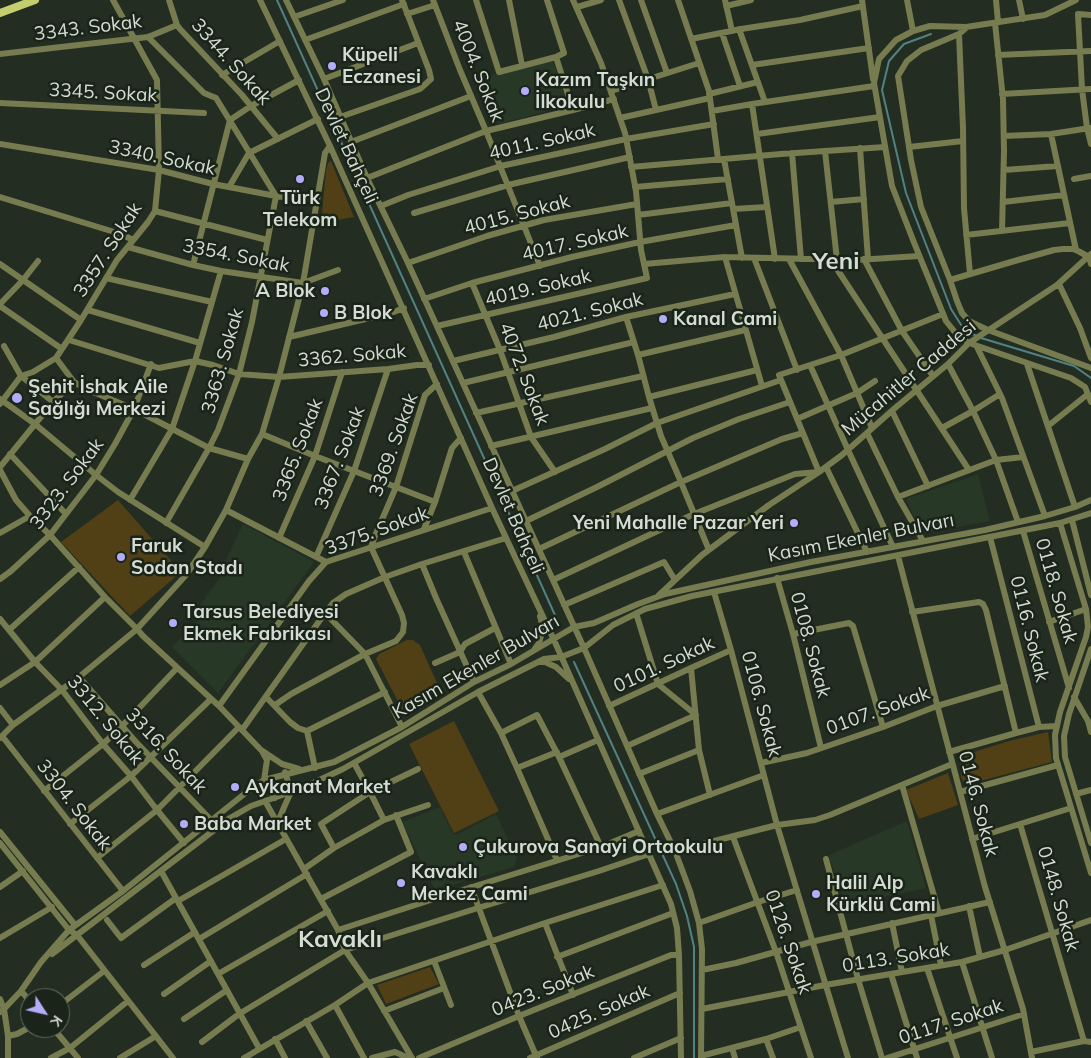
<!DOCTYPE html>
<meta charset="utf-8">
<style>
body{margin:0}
#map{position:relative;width:1091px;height:1058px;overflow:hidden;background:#232d22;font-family:Mulish,sans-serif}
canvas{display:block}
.north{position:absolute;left:20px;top:988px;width:50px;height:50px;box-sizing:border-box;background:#1a2419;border:1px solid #656e64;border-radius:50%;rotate:125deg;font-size:14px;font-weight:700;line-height:20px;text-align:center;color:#d5dcd4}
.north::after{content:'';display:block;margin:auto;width:18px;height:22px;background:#b3adf9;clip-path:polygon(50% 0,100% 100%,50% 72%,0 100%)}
</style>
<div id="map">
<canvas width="1091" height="1058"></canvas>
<div class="north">K</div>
</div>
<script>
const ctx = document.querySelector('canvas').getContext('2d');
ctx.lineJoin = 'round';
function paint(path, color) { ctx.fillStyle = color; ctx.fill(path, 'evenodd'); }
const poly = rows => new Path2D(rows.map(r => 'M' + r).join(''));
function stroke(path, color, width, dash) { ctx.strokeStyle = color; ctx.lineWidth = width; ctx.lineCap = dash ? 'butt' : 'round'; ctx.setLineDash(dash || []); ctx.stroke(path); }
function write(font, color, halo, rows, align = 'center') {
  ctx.font = font + ' Mulish,sans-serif'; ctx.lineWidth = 5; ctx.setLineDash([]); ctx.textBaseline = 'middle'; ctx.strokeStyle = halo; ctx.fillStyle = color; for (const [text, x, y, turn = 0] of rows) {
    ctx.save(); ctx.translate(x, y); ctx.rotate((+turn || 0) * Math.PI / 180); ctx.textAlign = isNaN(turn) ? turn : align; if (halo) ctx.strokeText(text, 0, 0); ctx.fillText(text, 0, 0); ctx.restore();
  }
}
const built = poly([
 [553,61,568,105,499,124,482,77],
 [978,474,990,521,925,533,920,531,906,499],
 [243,524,314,562,218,693,172,647,202,617,196,611,221,576,225,562],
 [440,807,453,834,456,835,496,814,517,858,514,867,435,890,402,822],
 [907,821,926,888,845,905,829,855]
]);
const green = poly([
 [331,161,354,217,321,223,326,170,328,163],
 [118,500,181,572,130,616,61,542],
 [407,640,413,640,420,645,442,694,405,715,376,659,379,654],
 [454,721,499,811,454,833,409,744],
 [1048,732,1052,762,965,785,961,777,960,765,963,758,967,754,1009,741],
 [948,773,958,805,919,819,906,790],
 [430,967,439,984,386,1004,377,985]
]);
const stream = poly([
 [277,0,559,624],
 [931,34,904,44,889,61,882,90,906,193,951,309,965,331,977,336],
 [981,338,1074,366,1091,378],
 [574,662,676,884,687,916,694,947,694,1058]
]);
const minor = poly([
 [169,0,177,25,180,29,242,95,278,139],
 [260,0,330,146,492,508,554,640,671,904,677,928,679,955,681,1058],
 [286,0,324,79,367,178,408,263,584,648,657,814,675,851,690,891,699,923,702,949,701,1058],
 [433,0,460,70,486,131,540,266],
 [476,0,499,72,556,57,564,53,547,0],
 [509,0,522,65],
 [619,0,648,79,656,110],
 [641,0,667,73],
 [678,0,709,91,718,159],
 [725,0,732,31],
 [862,0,873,79],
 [907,0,913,31],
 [996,0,998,22],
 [1019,0,1023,19],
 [1076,0,1045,15,966,27,930,26,913,31,896,40,879,59,874,83,892,186,915,245,946,321,958,336,969,343,1071,378,1085,387,1091,402],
 [726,6,751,0],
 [577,7,601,0],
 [407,14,435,5],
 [1091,15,1078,14,1082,89,1087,128,1091,144],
 [294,17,343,0],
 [995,23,1003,99,1004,151,1002,231],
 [966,28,959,34,921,50,907,61,898,76,911,160,921,207,950,280,957,301,962,313,969,321,988,330,1091,368],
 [739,29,765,102],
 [722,33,740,86],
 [959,34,963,128,964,208,970,274],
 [148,37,204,93,216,98,276,196,252,322,239,374,218,430,209,448,166,523],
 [691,39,741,29,800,20,863,6],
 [305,40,404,4],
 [0,54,148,37,177,25],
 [998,55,1091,51],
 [556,57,573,110],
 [752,65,869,48],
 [222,75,280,41],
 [324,79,418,43],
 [611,91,699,63],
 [709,94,758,82],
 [1002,94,1091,89],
 [0,103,204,113],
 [752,104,775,259],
 [712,111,752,104,874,86],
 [340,117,420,89,431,79,429,70,402,0],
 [620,118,710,98],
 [757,134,880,117],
 [1051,134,1076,250],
 [1004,136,1051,134,1090,128],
 [351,142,471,96],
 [0,144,159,170,213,184,276,196,317,200],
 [909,147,963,141],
 [860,148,868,259],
 [825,151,837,260],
 [792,153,801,259],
 [724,159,742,258],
 [631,167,781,154,885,147],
 [1004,170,1058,166],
 [367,178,486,131,573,110,614,99],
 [1074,179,1091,176],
 [229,187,249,153,318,119],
 [635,187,728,179],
 [0,197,121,234,133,240],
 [831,202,864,199],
 [1003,202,1064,195],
 [381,206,408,195,501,166,626,139,714,124],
 [733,209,767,207],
 [155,211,267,240],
 [414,213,508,185,630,157],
 [638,215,732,203],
 [966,235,1070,223],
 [128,247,193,265,221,271,303,283,338,270],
 [725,257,762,386],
 [754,258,797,370],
 [789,259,841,355,872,428],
 [864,259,902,331,933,376],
 [831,260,969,470],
 [408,263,487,236,544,220,637,204],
 [0,264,81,320],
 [644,264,725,257,857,260,919,256],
 [193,265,230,120,251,106,299,80],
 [106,278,212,302],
 [950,280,1018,260,1054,250,1063,249,1073,249,1078,251,1089,257,1091,264],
 [472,283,500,350,531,437,555,472],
 [1059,284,1080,328,1091,358],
 [424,299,472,283,572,257,640,242,736,225],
 [0,304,23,280,38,261],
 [0,306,62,349],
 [88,310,200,343],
 [626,317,638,355,649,397,661,436,678,475,709,550],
 [437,326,647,278,641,250,636,191,625,133,601,63,573,0],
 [289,337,391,313,404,308],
 [69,340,159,368,195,361,213,365,239,374,279,377,388,369,417,365,429,365],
 [4,346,21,376,53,402],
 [977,347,1002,398,1045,516],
 [638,355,745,330],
 [56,358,74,382,86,389,134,409,209,448,248,459],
 [453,361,554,337,626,317,735,294],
 [948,364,973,411,996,460,1018,522],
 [1027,364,1075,507],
 [810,365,848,450,893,547],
 [463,383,634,342],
 [649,397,757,370],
 [0,399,35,424,96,475,118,492,205,547],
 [0,404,21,376,33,372,56,358,81,320,117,260,148,222,155,211,159,170,157,80,113,0],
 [892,411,928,486],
 [476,413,643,376],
 [797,419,857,393,875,381],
 [1048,426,1088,394],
 [942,428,973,411,1000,394],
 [867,433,898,497,923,541],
 [262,434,315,456,435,502],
 [491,446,652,408],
 [10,454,66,514],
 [0,467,53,402,74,382],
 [826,467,867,552],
 [0,470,16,500,30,516,50,535,105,597,137,629,79,677,13,725,0,738],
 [512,491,605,449,657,423,781,380],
 [898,497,996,460,1023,457],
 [130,500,172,429,195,361,221,271],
 [226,510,326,562],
 [1072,520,1091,595],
 [526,521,597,487,693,438,739,419,790,402],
 [1060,523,1086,609,1088,627,1086,637,1060,712,1055,735,1056,758,1091,873],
 [424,529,435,502,452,448,461,438],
 [1023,531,1069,688],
 [0,533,30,516],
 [990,537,1039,727],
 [279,538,315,456,342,372],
 [539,549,681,482,782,439,803,433],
 [464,552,511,664],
 [898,556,985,887,1023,1009,1032,1058],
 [316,557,354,471,388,369],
 [422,564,436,598,474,682],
 [777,578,793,634,821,748],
 [0,579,11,571,50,535,96,475,115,444,134,409,151,364],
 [553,580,694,514,795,474,819,472,779,375,841,355,943,314],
 [714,592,731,650,777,825,848,1058],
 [659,595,702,555,769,505,819,472,842,455,895,408,948,364,969,343,1057,285,1091,254],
 [564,605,664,562,675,580],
 [912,612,979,602,983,604,986,610,1016,733],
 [325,613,365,654,402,727],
 [0,619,35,662,62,690,103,744,131,776,157,810,184,843],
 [1049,622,1086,609],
 [9,630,79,567],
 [793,634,849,623,853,626,883,727],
 [1091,649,1069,714,1064,736,1065,757,1091,843],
 [534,650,539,643,541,636,542,624,540,616],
 [540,662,545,662,556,667,569,679],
 [435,663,460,652,465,644,495,628],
 [691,668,699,750,710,795],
 [79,677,136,742,212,821],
 [0,685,35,662,105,597],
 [478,692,501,733,517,768,557,860],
 [266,697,290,722,298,728,307,731,385,692],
 [1074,697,1088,721,1091,732],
 [275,705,291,694,365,654,396,641,403,632,404,623,402,615,371,547,375,536,396,487,425,395,437,384],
 [219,706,309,581,326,562,492,508],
 [609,706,691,668,731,650],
 [0,708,13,725],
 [242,730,325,613,333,603,346,594,385,577,422,564,506,538],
 [307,731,315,768],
 [501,733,537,715,559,757,601,847],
 [2,736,123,891],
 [627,746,696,715,658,684,636,613],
 [949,752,1016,733,1039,727,1057,726],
 [263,753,267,760,264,780,275,798],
 [559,757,598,740],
 [354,763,370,792,384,820],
 [761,763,807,753,883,727,937,706,1005,686],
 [517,768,557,752],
 [299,769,282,764,261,750,219,706,143,636,137,629,186,575,205,547,226,510,248,459,262,434,279,377,303,283,325,153,330,146],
 [639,774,699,750],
 [902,785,939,913],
 [44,791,103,744,122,726,177,668],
 [960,792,1058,765],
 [1076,794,1091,790],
 [265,801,338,930,345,950,368,983,412,1058],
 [657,814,764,775],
 [70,824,131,776,211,699],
 [1020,824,1084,1041],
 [280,826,280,817,285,805,291,792,285,772],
 [0,832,75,925],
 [733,837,776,952,811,1058],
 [972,839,1071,808],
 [0,843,69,930,77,935,173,1058],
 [334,848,321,824,370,792,418,769],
 [675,851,777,825,815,820,830,815,952,764],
 [97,858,157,810,239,727],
 [826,859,858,979,882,1058],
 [304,869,334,848,384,820,428,805],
 [161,871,259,1048],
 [0,887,23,871],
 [471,887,519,1016,537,1058],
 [321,899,411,852,396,815],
 [178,901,286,839],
 [969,906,980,957],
 [931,915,941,965],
 [107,920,121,938,176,898],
 [545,923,573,995],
 [699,923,758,902,797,890],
 [892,923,902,972],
 [338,930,440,897,601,847,639,831],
 [0,938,52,907],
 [199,939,307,874],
 [52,954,230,818,251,806,302,788,343,769,478,692,544,659,561,657,584,648,613,625,645,609,692,596,1060,523,1091,513],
 [557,957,673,913],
 [434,961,451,1005],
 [962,962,992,1058],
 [144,965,195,932],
 [927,968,957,1058],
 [702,970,736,963,811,942,990,902],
 [218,974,328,911],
 [891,974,917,1058],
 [21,991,30,1001],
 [164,994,211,961],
 [0,999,4,1009,8,1036,8,1058],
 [60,1005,104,971],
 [335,1005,364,1058],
 [702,1009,825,985,962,962,1005,950,1091,920],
 [384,1011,444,988],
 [0,1012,4,1009,21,991,41,962,69,930,123,891,248,791,264,780,334,762,402,727,474,682,511,664,574,627,594,623,638,604,665,594,811,562,985,530,1045,516,1075,507,1091,500],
 [184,1019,227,990],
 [306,1021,327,1058],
 [53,1028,78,1058],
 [8,1036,17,1034,30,1027],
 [275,1039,285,1058],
 [766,1039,773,1058],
 [202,1042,239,1014,345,950,478,908,599,871,649,854],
 [732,1048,735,1058],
 [1031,1052,1084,1041,1091,1042],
 [701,1056,766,1039,801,1027],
 [51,1058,70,1048,128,1001],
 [120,1058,156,1036],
 [244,1058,335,1005,368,983,545,923,663,885],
 [372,1058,395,1052,408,1058],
 [419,1058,519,1016,671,955,679,955],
 [530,1058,680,993],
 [634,1058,681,1038],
 [887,1058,1024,1014]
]);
const major = poly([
 [0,13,35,0]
]);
const markers = [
 [332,66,5,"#b3adf9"],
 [525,91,5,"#b3adf9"],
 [300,179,5,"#b3adf9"],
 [325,291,5,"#b3adf9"],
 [324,313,5,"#b3adf9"],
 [663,319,5,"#b3adf9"],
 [17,398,6,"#b3adf9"],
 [794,523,5,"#b3adf9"],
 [121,557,5,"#b3adf9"],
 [173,623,5,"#b3adf9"],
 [235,787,5,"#b3adf9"],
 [184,824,5,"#b3adf9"],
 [463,847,5,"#b3adf9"],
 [401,883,5,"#b3adf9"],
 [816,894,5,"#b3adf9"]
];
const streetNames = [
 ["3343. Sokak",88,28,-7],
 ["3344. Sokak",231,62,48],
 ["4004. Sokak",478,71,68],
 ["3345. Sokak",103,93,3],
 ["4011. Sokak",542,142,-13],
 ["Devlet Bahçeli",346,146,65],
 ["3340. Sokak",162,158,12],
 ["4015. Sokak",517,215,-15],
 ["4017. Sokak",575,243,-13],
 ["3357. Sokak",108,250,-57],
 ["3354. Sokak",236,256,11],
 ["4019. Sokak",538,288,-13],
 ["4021. Sokak",590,312,-14],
 ["3362. Sokak",352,356,-5],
 ["3363. Sokak",223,361,-74],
 ["4072. Sokak",524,374,69],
 ["Mücahitler Caddesi",909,378,-40],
 ["3369. Sokak",394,445,-70],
 ["3365. Sokak",298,450,-69],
 ["3367. Sokak",340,458,-69],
 ["3323. Sokak",67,484,-53],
 ["Devlet Bahçeli",513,516,66],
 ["3375. Sokak",377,531,-20],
 ["Kasım Ekenler Bulvarı",861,538,-11],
 ["0118. Sokak",1056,591,74],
 ["0116. Sokak",1029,629,76],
 ["0108. Sokak",810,645,75],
 ["0101. Sokak",664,665,-25],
 ["Kasım Ekenler Bulvarı",476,667,-30],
 ["0106. Sokak",761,704,75],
 ["0107. Sokak",878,711,-20],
 ["3312. Sokak",105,720,51],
 ["3316. Sokak",166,751,47],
 ["0146. Sokak",978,804,75],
 ["3304. Sokak",74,805,52],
 ["0148. Sokak",1058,899,74],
 ["0126. Sokak",788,942,71],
 ["0113. Sokak",896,958,-9],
 ["0423. Sokak",543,991,-22],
 ["0425. Sokak",599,1012,-24],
 ["0117. Sokak",951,1022,-18]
];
const poiNames = [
 ["Küpeli",342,55],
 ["Eczanesi",342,77],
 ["Kazım Taşkın",535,80],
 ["İlkokulu",535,102],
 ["Türk",300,198,"center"],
 ["Telekom",300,220,"center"],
 ["A Blok",315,291,"right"],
 ["B Blok",334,313],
 ["Kanal Cami",673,319],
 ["Şehit İshak Aile",28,387],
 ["Sağlığı Merkezi",28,409],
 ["Yeni Mahalle Pazar Yeri",784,523,"right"],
 ["Faruk",131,546],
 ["Sodan Stadı",131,568],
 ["Tarsus Belediyesi",183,612],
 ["Ekmek Fabrikası",183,634],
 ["Aykanat Market",245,787],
 ["Baba Market",194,824],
 ["Çukurova Sanayi Ortaokulu",473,847],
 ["Kavaklı",411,872],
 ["Merkez Cami",411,894],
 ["Halil Alp",826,883],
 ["Kürklü Cami",826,905]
];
const districtNames = [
 ["Yeni",836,262],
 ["Kavaklı",340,940]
];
paint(built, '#283827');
paint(green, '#513f15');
stroke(stream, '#518283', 2);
stroke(minor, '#767c4f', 6);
stroke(major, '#c4ce6e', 8);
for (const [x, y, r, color] of markers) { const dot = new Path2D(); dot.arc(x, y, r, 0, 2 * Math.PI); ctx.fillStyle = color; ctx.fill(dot); stroke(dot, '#1a2419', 2); }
write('19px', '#d5dcd4', '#1a2419', streetNames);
write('bold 19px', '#d5dcd4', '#1a2419', poiNames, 'left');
write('bold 24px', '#d5dcd4', '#1a2419', districtNames);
</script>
